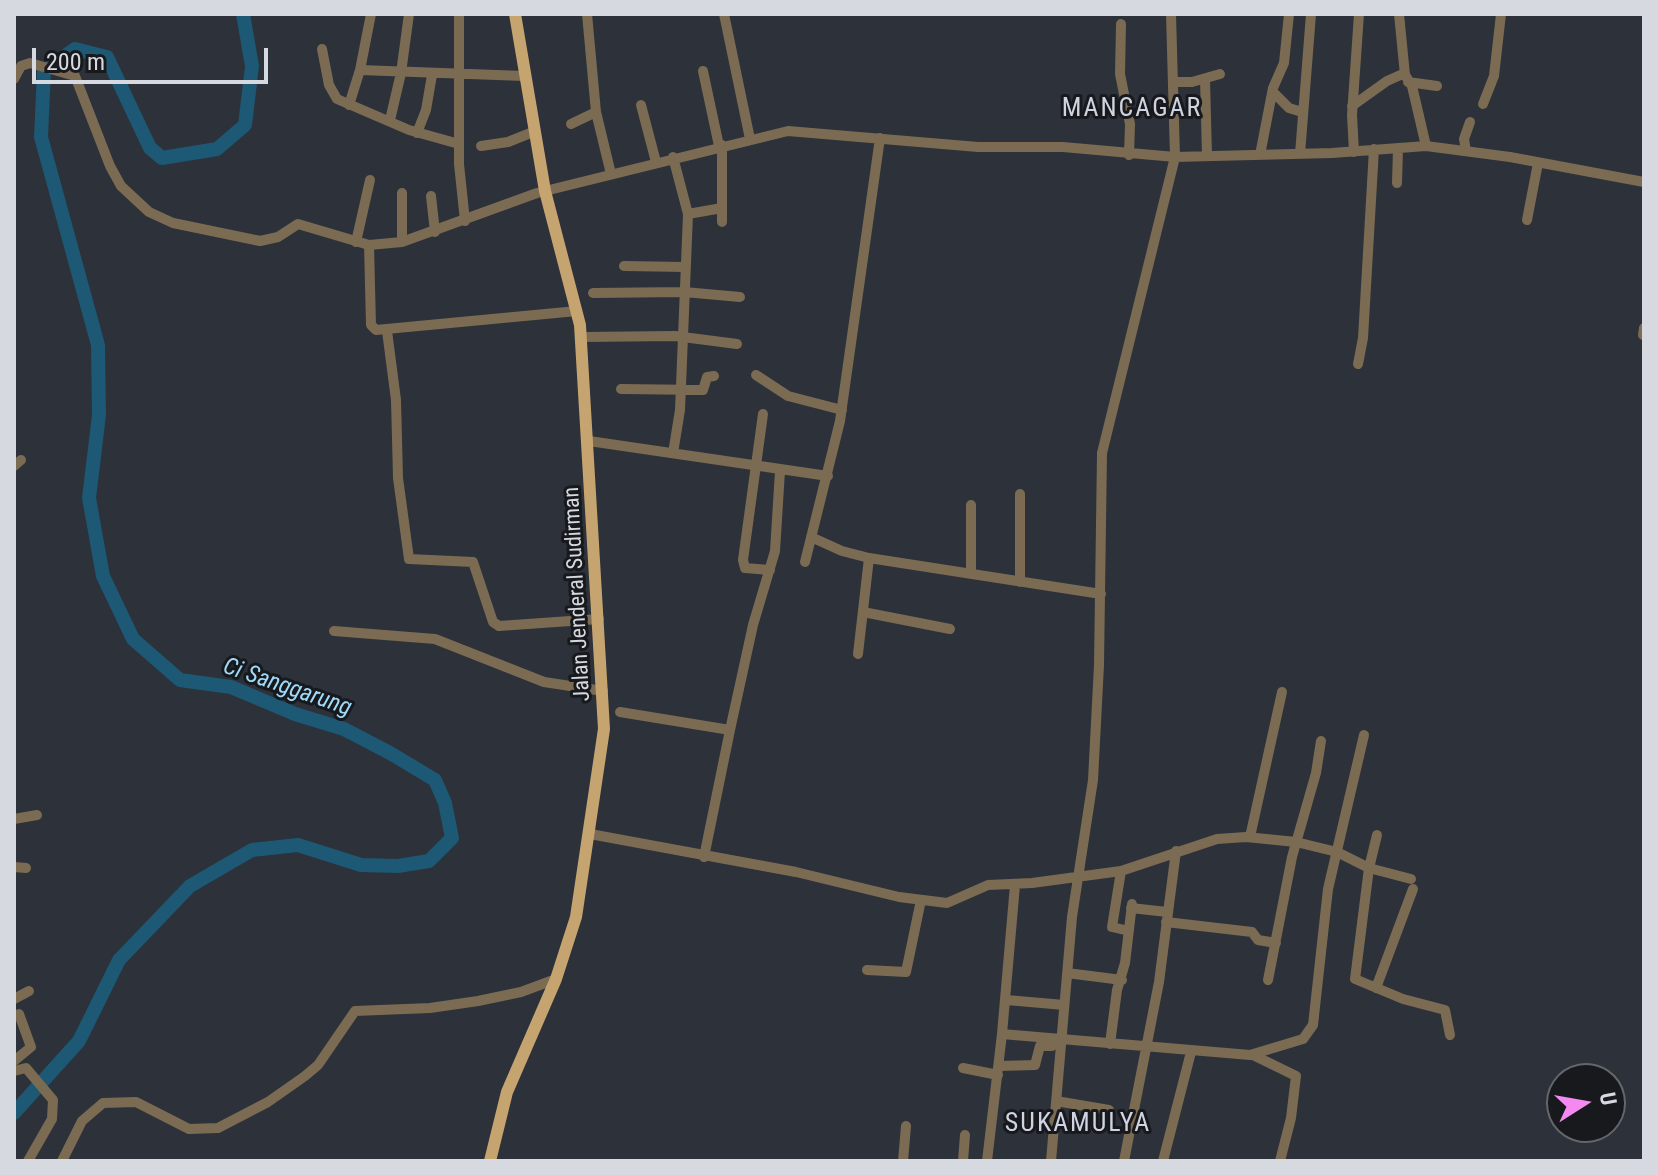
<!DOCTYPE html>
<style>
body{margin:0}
#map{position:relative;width:1658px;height:1175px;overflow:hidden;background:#2c313a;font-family:"Roboto Condensed",sans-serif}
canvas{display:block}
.frame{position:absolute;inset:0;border:16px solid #d6d9df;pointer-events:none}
.north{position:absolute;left:1546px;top:1063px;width:80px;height:80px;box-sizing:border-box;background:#17191d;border:2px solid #63666b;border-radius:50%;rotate:79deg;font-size:22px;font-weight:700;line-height:32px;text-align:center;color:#d6d9df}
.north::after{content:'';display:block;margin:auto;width:28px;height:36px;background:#f489ef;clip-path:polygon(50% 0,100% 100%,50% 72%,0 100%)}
.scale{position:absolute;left:32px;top:48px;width:236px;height:36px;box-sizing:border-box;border:4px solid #d6d9df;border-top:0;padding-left:10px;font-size:24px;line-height:28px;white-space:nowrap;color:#d6d9df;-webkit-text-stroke:6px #17191d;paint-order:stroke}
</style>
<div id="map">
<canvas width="1658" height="1175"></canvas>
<div class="frame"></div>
<div class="north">U</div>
<div class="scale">200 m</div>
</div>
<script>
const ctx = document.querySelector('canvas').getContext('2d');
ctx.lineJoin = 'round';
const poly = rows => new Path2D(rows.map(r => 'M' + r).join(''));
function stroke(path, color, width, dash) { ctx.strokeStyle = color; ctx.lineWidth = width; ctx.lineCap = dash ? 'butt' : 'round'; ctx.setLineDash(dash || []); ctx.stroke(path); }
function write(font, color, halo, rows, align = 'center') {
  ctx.font = font + ' "Roboto Condensed",sans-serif'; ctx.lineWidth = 6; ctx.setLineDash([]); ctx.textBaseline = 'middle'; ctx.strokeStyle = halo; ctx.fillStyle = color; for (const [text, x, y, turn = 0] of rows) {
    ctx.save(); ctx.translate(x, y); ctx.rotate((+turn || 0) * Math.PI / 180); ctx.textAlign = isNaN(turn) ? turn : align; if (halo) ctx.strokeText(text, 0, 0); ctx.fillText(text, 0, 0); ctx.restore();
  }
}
const river = poly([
 [14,1113,79,1041,119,960,190,886,252,850,298,845,361,865,398,866,429,861,452,838,445,803,435,780,390,753,344,729,295,714,231,687,180,680,133,639,103,576,89,498,99,415,98,345,41,137,44,71,75,49,107,57,150,148,162,158,217,149,245,125,252,66,243,14]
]);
const minor = poly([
 [371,14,360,70,524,76],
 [459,14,459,164,465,221],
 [587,14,596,112,611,174],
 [724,14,750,139],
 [1399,14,1405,75,1412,86,1426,146],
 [1121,24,1120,74,1130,124,1129,155],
 [322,49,329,85,337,99,409,130,459,144],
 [703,71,719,146],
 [14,79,21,66,30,63,75,76,110,166,121,186,149,212,173,223,260,241,278,237,298,224,369,245,402,242,537,193,788,131,978,147,1063,147,1175,157,1332,153,1426,146,1510,157,1644,182],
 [1205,79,1207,156],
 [1174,82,1192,82,1220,74],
 [1408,82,1437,86],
 [1275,94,1289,108,1302,112],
 [1483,104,1494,76,1501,14],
 [349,105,360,70],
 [641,105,656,162],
 [1352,106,1387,81,1405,73],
 [390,120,401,73,409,14],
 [571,124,596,112],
 [417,133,426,110,432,75],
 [481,146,508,142,533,132],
 [1466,151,1464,139,1470,122],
 [1354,152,1352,115,1359,14],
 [1300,154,1311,14],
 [1260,155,1273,88,1284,63,1289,14],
 [673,157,688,214,680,410,673,453],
 [1397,183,1398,148],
 [431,196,435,232],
 [688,214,722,208],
 [1527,220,1538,163],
 [722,222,722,145],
 [356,242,370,180],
 [402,242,402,193],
 [369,245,371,325,376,330,577,311],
 [624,266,685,267],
 [593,293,684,292,740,297],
 [387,331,396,400,398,478,409,559,473,562,493,622,499,626,599,619],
 [1643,335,1644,328],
 [581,337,675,336,737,344],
 [1358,364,1363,338,1374,149],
 [756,375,788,396,842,410],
 [621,389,703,390,707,377,714,376],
 [763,414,743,560,745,568,770,570],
 [589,441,828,476],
 [14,466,21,460],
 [1020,494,1020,582],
 [811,537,842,551,869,558,1101,594],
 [805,562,840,421,880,138],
 [971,574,971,505],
 [863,612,950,629],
 [334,631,435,639,544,682,603,691],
 [858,654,869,558],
 [620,712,730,730,704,857],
 [730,730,753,625,775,551,780,471],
 [14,819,37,815],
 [590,834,796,872,899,897,947,903,988,885,1032,883,1121,871,1217,839,1246,837,1296,842,1337,852,1369,868,1355,979,1403,999,1445,1010,1450,1035],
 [1377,835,1369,868,1411,879],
 [1250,837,1282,692],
 [14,867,26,868],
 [1121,871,1112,927,1129,931],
 [1015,885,1002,1034,1250,1055,1303,1039,1313,1025,1328,889,1364,735],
 [1131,908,1167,912],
 [1166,922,1252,932,1258,940,1276,943],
 [867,970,906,972,921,900],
 [1067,973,1122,980],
 [1268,980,1292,857,1316,773,1321,741],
 [1376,988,1413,889],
 [14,999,29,991],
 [1007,1000,1064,1005],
 [1110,1044,1117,990,1125,963,1132,904],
 [1253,1055,1296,1076,1291,1118,1280,1161],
 [14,1061,31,1047,19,1014],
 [999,1066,1035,1065,1040,1046,1052,1046,1057,1039],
 [963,1068,998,1075],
 [14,1071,26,1068,53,1100,52,1119,28,1161],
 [1056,1101,1109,1110],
 [62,1161,82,1121,103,1103,136,1102,189,1129,218,1128,268,1102,305,1076,318,1065,355,1011,430,1008,478,1001,521,992,556,979],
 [903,1161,906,1126],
 [963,1161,965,1135],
 [987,1161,1002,1034],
 [1051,1161,1072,917,1093,780,1099,665,1102,453,1175,157,1171,14],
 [1124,1161,1159,982,1176,851],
 [1163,1161,1191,1052]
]);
const major = poly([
 [490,1161,507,1092,556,979,576,917,604,729,580,325,545,191,515,14]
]);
const streetNames = [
 ["Jalan Jenderal Sudirman",578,594,-93]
];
const waterNames = [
 ["Ci Sanggarung",287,688,19]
];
const quarterNames = [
 ["MANCAGAR",1132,109],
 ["SUKAMULYA",1078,1124]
];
stroke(river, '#1d5874', 14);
stroke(minor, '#7b6b52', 10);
stroke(major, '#c6a470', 12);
write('22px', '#d6d9df', '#17191d', streetNames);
write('italic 24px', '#a0dafa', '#17191d', waterNames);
ctx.letterSpacing = '2px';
write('26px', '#cfd4e0', '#17191d', quarterNames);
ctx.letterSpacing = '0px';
</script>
